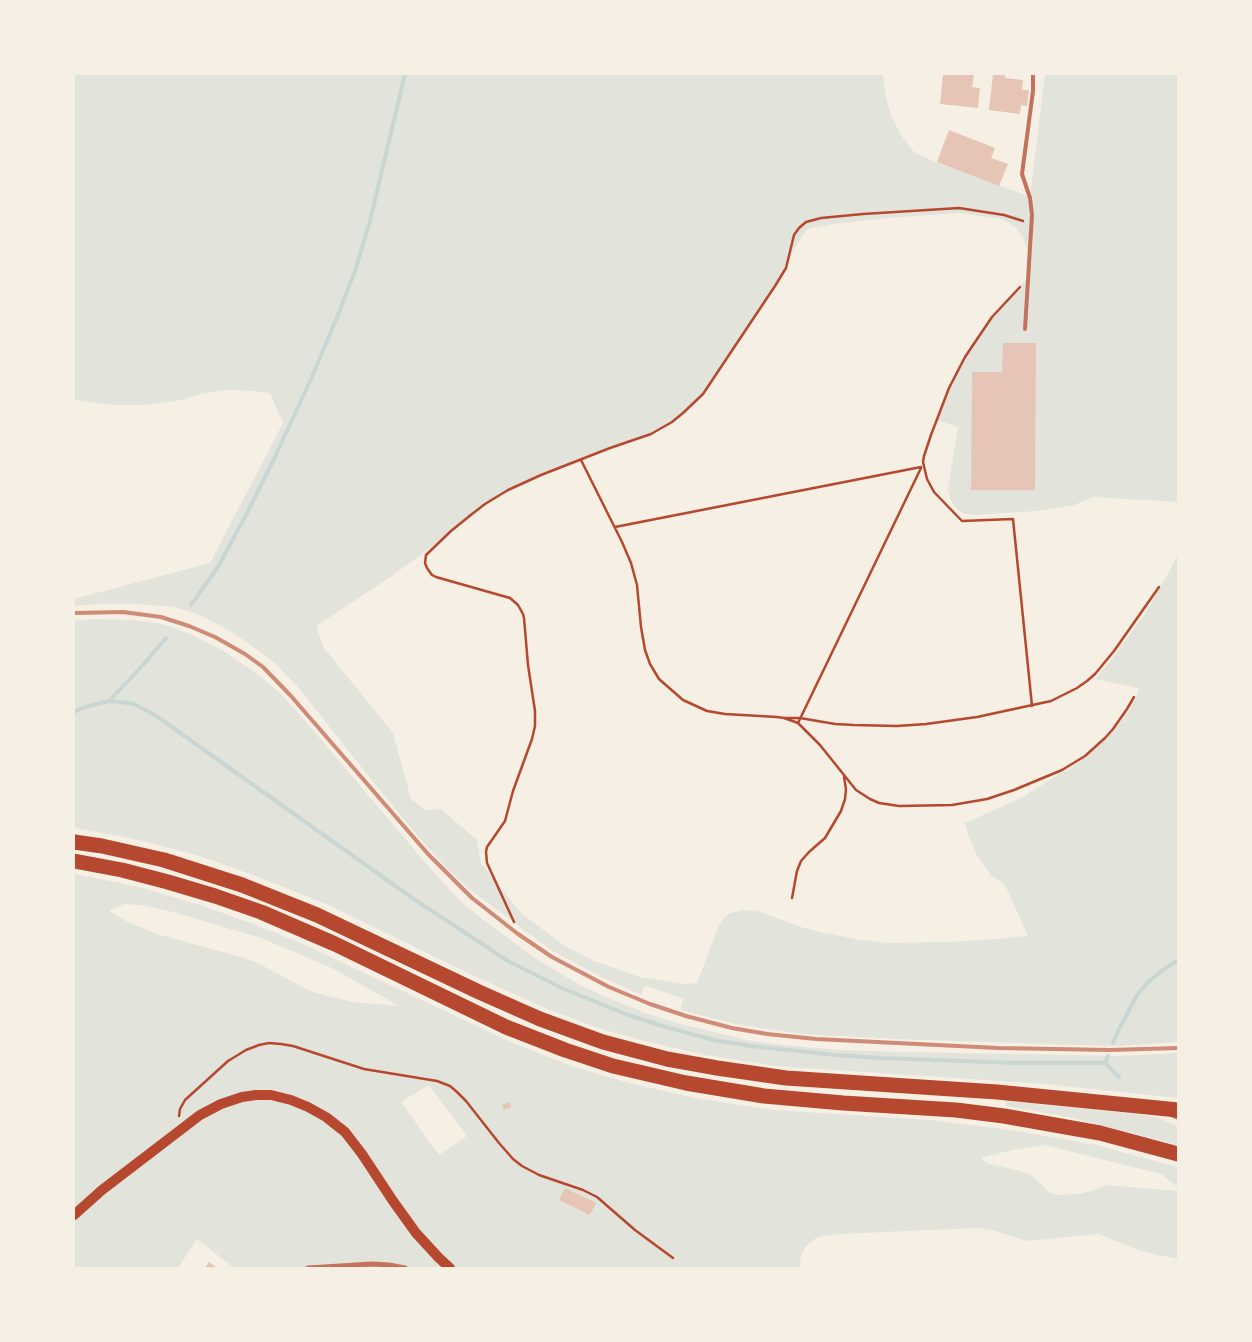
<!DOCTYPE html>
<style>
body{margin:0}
#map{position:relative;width:1252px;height:1342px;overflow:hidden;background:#f6efe4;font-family:Literata,serif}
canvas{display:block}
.frame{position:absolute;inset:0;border:75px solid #f6efe4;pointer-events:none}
</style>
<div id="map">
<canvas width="1252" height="1342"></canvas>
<div class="frame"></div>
</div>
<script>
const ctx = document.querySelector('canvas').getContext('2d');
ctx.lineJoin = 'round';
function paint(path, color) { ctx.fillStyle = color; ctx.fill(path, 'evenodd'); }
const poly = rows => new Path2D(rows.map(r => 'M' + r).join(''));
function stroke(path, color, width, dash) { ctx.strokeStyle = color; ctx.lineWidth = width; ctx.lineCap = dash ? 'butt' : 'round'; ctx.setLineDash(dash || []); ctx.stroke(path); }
const green = poly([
 [74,74,883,74,885,94,891,116,901,135,914,152,931,160,1030,197,1045,74,1178,74,1178,502,1093,497,1074,505,1038,511,973,515,963,513,958,510,951,501,948,489,958,427,937,420,949,388,971,345,992,317,1028,278,1028,253,1024,240,1021,234,1014,226,1002,219,959,213,887,218,833,224,807,229,790,256,786,268,703,394,683,413,660,429,541,475,508,490,472,514,419,556,389,578,316,626,324,648,393,733,411,799,425,810,441,809,477,840,481,863,521,913,565,946,594,961,640,977,685,984,697,983,719,925,724,918,730,913,743,910,757,911,804,928,820,932,861,940,887,943,949,942,997,939,1028,936,1005,885,991,875,977,856,968,834,965,823,1023,797,1054,777,1070,769,1092,752,1105,740,1118,725,1129,711,1135,700,1139,688,1095,679,1112,659,1145,614,1170,570,1178,554,1178,1042,1120,1046,1075,1045,896,1039,803,1034,735,1024,680,1010,683,999,645,985,641,995,601,977,551,950,469,889,446,867,416,834,370,778,297,686,275,663,251,645,230,631,204,617,194,613,174,607,135,604,98,604,74,606,74,599,210,563,283,423,270,393,254,391,226,390,201,394,177,401,143,405,114,405,74,400],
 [91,619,133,620,157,623,169,626,194,636,222,650,253,671,278,691,295,709,424,861,452,892,466,906,494,928,541,962,580,985,606,997,645,1013,681,1024,751,1041,783,1045,839,1050,905,1052,1118,1056,1178,1053,1178,1098,1045,1084,775,1066,706,1055,652,1043,598,1028,545,1008,472,975,326,904,258,877,203,857,162,846,120,836,74,828,74,621],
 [74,874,121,883,153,891,200,905,251,923,301,943,515,1044,575,1067,629,1083,700,1099,774,1110,930,1120,1018,1131,1096,1145,1178,1167,1178,1188,1161,1174,1044,1145,1013,1150,981,1158,988,1164,1021,1171,1028,1174,1036,1179,1050,1193,1056,1195,1079,1194,1094,1190,1106,1185,1178,1191,1178,1259,1153,1254,1135,1249,1099,1234,1026,1241,992,1230,978,1228,840,1234,824,1236,816,1238,805,1247,800,1259,801,1268,234,1268,197,1239,178,1268,74,1268],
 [124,904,141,905,173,912,261,938,334,969,399,1006,353,1002,328,996,308,990,258,963,241,957,157,934,126,921,109,911],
 [429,1085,467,1136,439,1155,401,1102],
 [1006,1101,1135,1114,1156,1117,1178,1126,1178,1145,1074,1118,1006,1106]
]);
const stream = poly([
 [191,605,218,567,246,515,273,461,312,377,340,310,356,268,370,221,405,74],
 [109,701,144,664,166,638],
 [74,712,85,707,109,701,121,702,134,704,155,715,415,900,481,943,508,961,564,989,631,1016,669,1028,714,1040,751,1046,835,1055,880,1058,1015,1063,1105,1063,1108,1056],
 [1113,1043,1118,1031,1137,995,1148,982,1163,970,1178,960],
 [1105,1063,1119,1077]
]);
const building = poly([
 [943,74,952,75,952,74,974,74,972,87,980,88,978,108,940,104],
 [993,74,1005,74,1005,78,1023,80,1022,90,1029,90,1027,106,1021,105,1020,114,989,110],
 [949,130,995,148,991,158,1008,164,999,186,937,162],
 [1003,343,1036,343,1035,490,971,490,972,372,1002,372],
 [509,1102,511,1107,504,1110,502,1105],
 [565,1188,596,1203,590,1215,559,1200],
 [209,1262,217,1268,205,1268]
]);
const path = poly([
 [1020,287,992,317,965,357,949,388,931,435,924,456,923,462,927,479,934,492,962,521,1013,519,1032,706],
 [581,460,622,542,631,563,637,585,641,627,645,650,650,664,659,679,683,700,707,711,725,714,777,717,784,718,798,723,820,745,856,790,870,799,879,803,899,806,952,805,987,799,1014,790,1062,770,1085,756,1105,738,1113,729,1127,709,1134,697],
 [615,527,921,467],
 [785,718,800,718,835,724,854,725,897,726,926,724,977,717,1051,701,1077,688,1087,681,1095,674,1114,651,1159,587],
 [798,723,921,468],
 [792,898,797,871,801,861,809,852,825,838,841,811,845,799,846,789,844,777],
 [514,922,487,863,486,852,487,847,505,821,513,791,532,739,535,726,535,711,528,665,524,618,523,614,518,605,510,598,436,577,432,575,427,568,425,563,426,555,451,531,472,514,485,504,508,490,541,475,610,448,651,434,672,422,683,413,703,394,775,286,786,268,794,235,799,228,806,222,821,218,863,214,959,208,1004,215,1023,221],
 [179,1116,180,1109,185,1100,228,1061,246,1050,259,1045,269,1043,281,1044,293,1046,364,1069,437,1081,450,1086,457,1092,466,1101,499,1143,513,1159,522,1166,539,1175,583,1190,597,1197,635,1230,673,1258]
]);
const service = poly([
 [1025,329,1032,215,1030,198,1022,174,1033,91,1033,74],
 [1171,1115,1178,1118]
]);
const minor = poly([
 [308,1268,372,1264,389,1265,405,1268]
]);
const secondary = poly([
 [74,1215,102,1190,200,1115,221,1104,242,1097,256,1095,271,1095,291,1100,308,1107,326,1117,345,1132,362,1154,393,1201,416,1233,439,1258,450,1268]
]);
const motorway = poly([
 [74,842,102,846,164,860,242,885,317,915,479,992,540,1019,603,1042,667,1059,717,1068,786,1078,997,1092,1178,1110],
 [74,861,122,870,168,882,215,896,261,912,335,944,506,1027,565,1050,613,1066,686,1083,764,1096,843,1103,956,1110,1004,1116,1100,1133,1178,1154]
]);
const rail = poly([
 [74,613,123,612,161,617,189,626,215,637,245,654,263,667,291,696,428,854,472,898,518,934,552,957,609,987,650,1004,686,1016,732,1028,767,1034,816,1039,998,1048,1110,1050,1178,1048]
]);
paint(green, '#e2e4dc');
stroke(stream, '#c9d6d2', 4);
paint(building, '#e6c5b7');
stroke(path, '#b5482f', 2.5);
stroke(service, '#c5725c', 4);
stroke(minor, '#c5725c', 5);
stroke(secondary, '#b5482f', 10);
stroke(motorway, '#b5482f', 15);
stroke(rail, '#cf8b77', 4);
</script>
